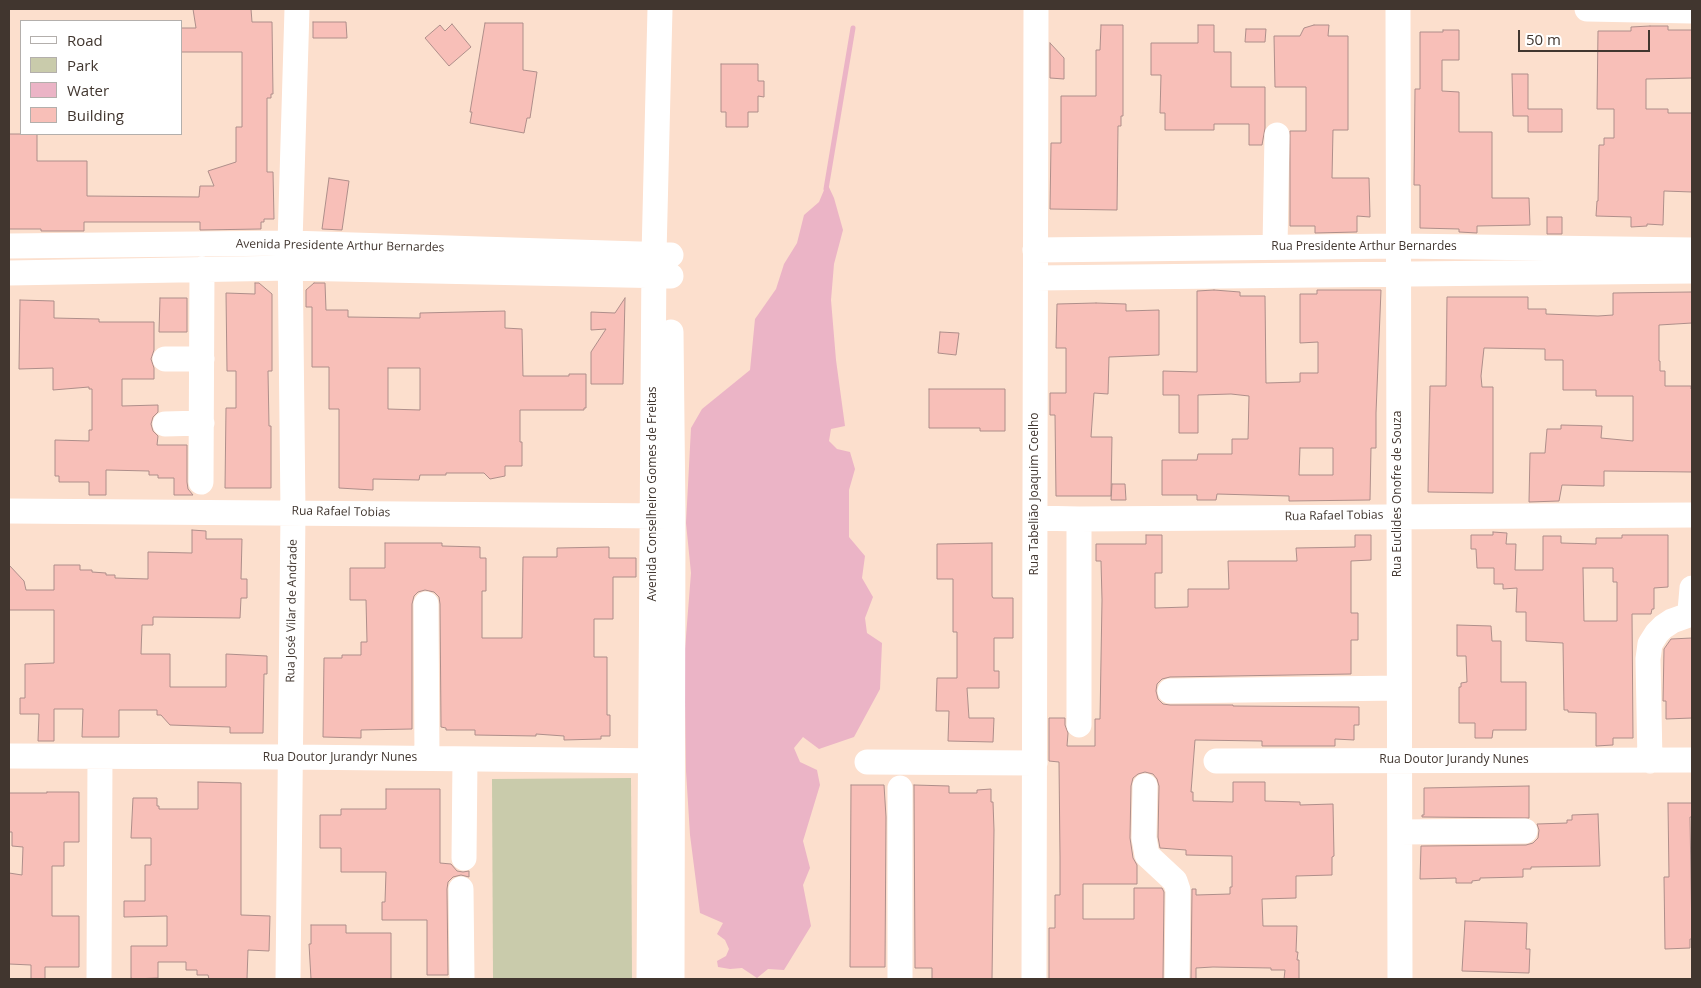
<!DOCTYPE html>
<meta charset="utf-8">
<style>
body{margin:0}
#map{position:relative;width:1701px;height:988px;overflow:hidden;background:#fcdfcd;font-family:"Open Sans",sans-serif}
canvas{display:block}
.frame{position:absolute;inset:0;border:10px solid #41362f;pointer-events:none}
.legend{position:absolute;left:20px;top:20px;width:162px;height:115px;box-sizing:border-box;background:#fff;border:1px solid #b3afac;margin:0;padding:6px 9px;list-style:none;font-size:15px;color:#41362f}
.legend li{display:flex;align-items:center;gap:10px;height:25px}
.legend b{width:25px;border:1px solid #b3afac}
.scale{position:absolute;left:1518px;top:30px;width:132px;height:22px;box-sizing:border-box;border:2px solid #41362f;border-top:0;padding-left:6px;font-size:15px;line-height:18px;white-space:nowrap;color:#41362f;-webkit-text-stroke:4px #fff;paint-order:stroke}
</style>
<div id="map">
<canvas width="1701" height="988"></canvas>
<div class="frame"></div>
<ul class="legend">
<li><b style="height:6px;background:#fff"></b>Road</li>
<li><b style="height:14px;background:#c9cbab"></b>Park</li>
<li><b style="height:14px;background:#ebb4c6"></b>Water</li>
<li><b style="height:14px;background:#f8bfb8"></b>Building</li>
</ul>
<div class="scale">50 m</div>
</div>
<script>
const ctx = document.querySelector('canvas').getContext('2d');
ctx.lineJoin = 'round';
function paint(path, color) { ctx.fillStyle = color; ctx.fill(path, 'evenodd'); }
const poly = rows => new Path2D(rows.map(r => 'M' + r).join(''));
function stroke(path, color, width, dash) { ctx.strokeStyle = color; ctx.lineWidth = width; ctx.lineCap = dash ? 'butt' : 'round'; ctx.setLineDash(dash || []); ctx.stroke(path); }
function write(font, color, halo, rows, align = 'center') {
  ctx.font = font + ' "Open Sans",sans-serif'; ctx.lineWidth = 4.5; ctx.setLineDash([]); ctx.textBaseline = 'middle'; ctx.strokeStyle = halo; ctx.fillStyle = color; for (const [text, x, y, turn = 0] of rows) {
    ctx.save(); ctx.translate(x, y); ctx.rotate((+turn || 0) * Math.PI / 180); ctx.textAlign = isNaN(turn) ? turn : align; if (halo) ctx.strokeText(text, 0, 0); ctx.fillText(text, 0, 0); ctx.restore();
  }
}
const green = poly([
 [631,778,632,979,493,979,492,779]
]);
const water = poly([
 [827,183,834,198,843,230,834,264,831,300,836,360,845,426,831,429,829,441,837,449,850,452,855,469,849,490,849,537,865,556,862,578,873,597,865,618,867,633,882,643,880,689,854,737,819,749,803,737,794,748,800,762,817,770,820,785,803,841,810,868,803,885,811,926,784,970,768,969,757,978,742,968,730,969,718,967,717,961,726,956,729,949,725,940,717,934,723,923,700,913,690,835,686,771,685,702,685,649,691,573,686,523,691,428,702,409,750,370,755,319,776,289,784,264,797,243,804,215,819,202]
]);
const stream = poly([
 [826,189,853,28]
]);
const building = poly([
 [193,9,251,9,252,22,272,22,273,94,271,94,271,98,267,98,267,172,273,172,274,219,264,219,264,222,261,222,261,229,200,230,200,222,84,222,84,231,41,231,41,229,9,229,9,134,37,134,37,161,87,161,87,196,199,197,200,186,214,186,208,171,236,162,236,127,242,127,242,52,181,52,181,28,196,28,193,9],
 [313,22,346,22,347,38,313,38,313,22],
 [485,23,523,23,523,70,537,72,530,118,527,118,524,133,470,123,472,112,470,112,485,23],
 [452,24,471,47,449,66,425,38,440,25,445,31,452,24],
 [1101,25,1123,25,1123,116,1121,116,1121,126,1118,126,1117,210,1050,209,1051,143,1061,143,1061,96,1096,96,1096,50,1100,50,1101,25],
 [1198,25,1214,25,1214,52,1231,52,1231,87,1265,87,1265,128,1262,145,1249,145,1249,124,1214,124,1214,130,1165,130,1165,113,1160,113,1161,75,1151,75,1151,43,1198,43,1198,25],
 [1314,25,1329,25,1328,36,1348,36,1348,130,1333,130,1332,178,1369,178,1370,217,1357,216,1357,232,1315,233,1315,226,1290,226,1290,131,1306,131,1306,87,1275,87,1274,36,1300,36,1304,28,1314,25],
 [1650,26,1668,26,1668,30,1692,30,1692,78,1646,79,1646,109,1668,109,1668,113,1692,113,1692,192,1664,191,1663,225,1647,224,1647,226,1631,227,1631,217,1596,216,1597,201,1598,201,1599,145,1604,145,1604,138,1614,138,1614,109,1597,109,1598,31,1631,31,1631,27,1650,26],
 [1246,29,1266,29,1265,42,1245,42,1246,29],
 [1443,30,1459,30,1459,60,1442,60,1442,91,1459,92,1459,132,1492,132,1492,198,1529,198,1530,225,1477,226,1477,233,1459,232,1459,229,1420,228,1420,185,1414,185,1415,89,1420,89,1420,32,1443,32,1443,30],
 [1050,43,1064,58,1064,79,1050,78,1050,43],
 [721,64,758,64,758,81,764,81,764,97,758,96,758,112,748,112,748,127,726,127,726,112,721,112,721,64],
 [1512,74,1528,74,1528,109,1562,109,1562,132,1528,132,1528,116,1513,116,1512,74],
 [329,178,349,181,342,230,322,229,329,178],
 [1547,217,1562,217,1562,234,1547,234,1547,217],
 [255,283,259,283,272,294,272,371,268,371,269,426,271,426,271,488,225,488,226,408,236,408,236,371,227,371,226,293,255,294,255,283],
 [314,283,325,283,326,310,348,310,348,317,420,318,420,313,505,311,505,328,522,329,523,376,569,376,569,374,586,374,586,408,584,408,584,410,520,410,520,442,522,442,522,466,505,466,505,476,490,479,484,473,446,473,446,475,420,475,419,480,373,479,373,490,339,488,339,409,329,409,329,367,312,367,312,307,306,307,306,290,314,283],
 [388,368,420,368,420,410,388,409,388,368],
 [1214,290,1240,292,1240,296,1265,296,1266,383,1300,382,1300,373,1318,373,1318,342,1300,343,1300,294,1317,294,1317,290,1381,290,1376,413,1376,448,1371,448,1370,500,1289,501,1289,496,1217,494,1216,500,1197,500,1197,495,1162,495,1162,460,1197,460,1198,454,1232,454,1232,439,1248,439,1249,396,1231,394,1198,395,1198,433,1179,433,1179,395,1163,395,1163,371,1197,372,1197,291,1214,290],
 [1300,448,1333,448,1333,475,1299,475,1300,448],
 [1692,292,1692,323,1659,325,1659,361,1660,361,1660,371,1665,371,1665,386,1691,386,1691,389,1692,389,1692,472,1604,471,1604,486,1562,485,1559,501,1529,502,1530,453,1545,453,1547,429,1561,429,1561,425,1602,426,1601,438,1633,441,1633,396,1596,396,1596,390,1563,390,1563,360,1545,360,1545,349,1484,348,1481,376,1482,387,1493,387,1493,493,1428,492,1430,386,1446,386,1447,297,1528,297,1528,309,1546,309,1546,314,1598,316,1613,315,1613,293,1692,292],
 [160,298,187,298,187,332,159,332,160,298],
 [625,298,623,384,591,384,591,352,606,329,591,330,591,312,615,313,625,298],
 [20,300,54,301,54,318,99,319,99,322,154,322,154,350,151,359,154,368,154,379,122,379,122,406,158,405,158,412,153,417,151,424,153,431,158,436,157,445,187,445,187,482,188,489,193,495,174,495,174,478,158,478,158,475,149,475,149,471,106,470,106,495,89,495,89,482,59,482,59,476,55,476,55,440,89,441,89,430,92,430,92,389,89,389,89,387,53,390,53,368,19,369,20,300],
 [1096,303,1126,304,1126,311,1159,310,1159,355,1109,357,1108,394,1094,393,1091,437,1112,437,1111,496,1056,496,1055,415,1050,415,1050,393,1066,393,1066,348,1056,348,1057,304,1096,303],
 [940,332,959,333,956,355,938,353,940,332],
 [929,389,1005,389,1005,431,980,431,980,428,929,428,929,389],
 [1112,484,1125,484,1126,500,1111,500,1112,484],
 [192,530,206,531,206,539,242,539,241,579,247,579,247,598,241,598,240,618,153,617,153,625,142,625,141,654,170,654,170,687,226,687,226,654,267,656,267,674,264,674,263,733,230,733,230,727,170,725,161,715,157,715,157,710,119,710,119,737,82,737,83,709,54,709,54,741,38,741,39,714,20,714,20,698,25,698,25,664,54,663,54,610,9,610,9,565,24,581,26,590,54,590,54,565,80,565,80,570,92,570,92,572,106,573,106,575,115,575,115,578,148,579,148,552,192,553,192,530],
 [1493,532,1507,533,1506,544,1516,544,1515,570,1543,570,1543,536,1561,536,1561,543,1596,544,1596,538,1622,538,1622,535,1668,535,1668,587,1654,588,1654,609,1652,609,1651,614,1632,614,1633,738,1613,738,1613,745,1596,746,1596,713,1568,712,1568,710,1564,710,1563,643,1526,641,1526,612,1516,612,1517,588,1503,589,1503,584,1494,584,1494,568,1477,568,1476,549,1471,549,1471,535,1493,535,1493,532],
 [1583,568,1613,568,1613,582,1617,582,1617,621,1584,621,1583,568],
 [1146,535,1162,535,1162,573,1155,573,1155,608,1188,607,1188,589,1229,589,1228,561,1297,561,1296,548,1355,547,1355,535,1371,535,1371,560,1351,561,1351,613,1358,613,1358,640,1351,640,1351,674,1170,677,1162,679,1157,684,1156,691,1158,699,1163,704,1170,705,1233,705,1233,706,1359,707,1359,725,1354,725,1354,740,1335,739,1335,746,1262,746,1262,741,1195,740,1191,792,1193,792,1193,801,1233,802,1233,782,1265,782,1265,801,1300,802,1300,805,1333,804,1334,856,1332,857,1332,875,1296,876,1296,898,1262,899,1263,926,1297,926,1296,952,1298,952,1297,960,1299,960,1299,979,1284,979,1285,970,1271,970,1271,968,1213,967,1196,968,1196,979,1191,979,1192,889,1196,889,1196,895,1230,894,1230,887,1232,887,1232,856,1186,855,1186,850,1160,848,1158,837,1159,786,1157,779,1153,774,1145,772,1138,774,1133,778,1131,786,1130,838,1133,858,1137,865,1137,884,1083,884,1083,919,1134,919,1134,888,1162,888,1164,892,1163,979,1049,979,1049,928,1055,928,1055,895,1060,895,1060,857,1059,762,1049,761,1049,718,1065,718,1065,725,1068,733,1067,746,1095,746,1095,719,1100,719,1102,600,1101,561,1096,561,1096,544,1146,544,1146,535],
 [385,543,442,543,442,546,480,547,480,558,486,558,486,591,482,591,482,638,522,638,523,557,557,557,557,548,609,547,609,558,636,558,636,577,613,577,613,619,594,619,594,657,607,657,607,715,610,715,610,736,601,736,601,739,564,740,564,736,536,734,536,736,475,735,475,730,446,730,446,728,441,727,440,604,439,597,434,592,425,590,418,592,414,596,412,604,412,729,361,730,361,738,323,737,324,658,342,658,342,655,361,655,361,642,367,642,366,600,350,600,350,568,385,568,385,543],
 [992,543,992,596,993,598,1013,598,1013,638,994,638,994,671,999,671,999,688,967,688,969,718,994,718,993,742,948,741,949,711,936,711,937,678,957,678,957,632,953,632,953,579,937,579,937,544,992,543],
 [1457,625,1491,626,1492,641,1501,641,1501,682,1526,682,1526,730,1493,730,1492,738,1475,738,1475,723,1459,723,1459,687,1461,687,1461,683,1467,682,1466,656,1457,656,1457,625],
 [1692,638,1692,718,1666,719,1666,701,1663,701,1664,649,1671,639,1692,638],
 [198,782,241,783,241,915,270,916,269,951,248,950,247,979,209,979,208,975,197,975,197,970,186,970,186,962,158,962,158,978,133,979,131,978,131,946,167,946,167,916,124,917,124,901,145,901,145,865,151,865,151,838,131,838,133,798,157,798,157,806,159,806,159,809,198,809,198,782],
 [851,785,884,785,886,817,885,967,850,967,851,785],
 [914,785,949,786,949,793,977,793,977,790,991,789,991,802,993,802,994,830,992,979,932,979,932,968,915,968,914,785],
 [1529,786,1529,818,1422,817,1422,815,1424,815,1424,788,1529,786],
 [386,789,440,789,440,863,451,864,457,871,463,872,469,871,469,877,461,875,453,877,448,882,447,889,448,975,427,975,427,920,382,920,382,902,385,902,386,872,341,872,341,848,320,848,320,815,341,815,341,809,386,809,386,789],
 [47,792,79,792,79,842,64,842,64,866,52,866,52,916,79,916,79,967,45,967,45,979,31,979,31,965,9,964,9,873,22,875,23,847,12,846,12,832,9,832,9,793,47,793,47,792],
 [1668,803,1692,803,1692,817,1690,817,1692,939,1690,939,1690,948,1665,949,1664,877,1669,877,1668,803],
 [1598,814,1600,866,1531,867,1531,869,1523,869,1523,877,1480,878,1480,880,1472,881,1472,883,1456,883,1456,878,1420,879,1421,846,1526,845,1533,843,1538,838,1539,830,1537,824,1567,823,1567,820,1572,820,1572,815,1598,814],
 [1465,921,1527,923,1526,949,1530,949,1529,973,1462,971,1465,921],
 [311,925,346,925,346,933,391,933,391,979,311,979,309,944,311,944,311,925]
]);
const minor = poly([
 [1398,9,1400,979],
 [1587,9,1692,11],
 [9,246,290,243,671,255],
 [1275,247,1277,135],
 [1035,250,1399,246,1692,250],
 [9,273,291,268,671,276],
 [1036,278,1692,271],
 [671,332,673,516,672,979],
 [165,359,202,359],
 [165,424,202,423],
 [201,482,202,269],
 [9,511,669,516],
 [1035,518,1079,519,1692,515],
 [426,604,427,758],
 [1170,691,1399,688],
 [1079,725,1079,519],
 [9,756,291,757,666,761],
 [1216,761,1692,760],
 [1650,761,1648,659,1650,644,1657,633,1663,627,1672,621,1686,616,1690,611,1692,588],
 [867,762,1035,763],
 [1145,786,1144,838,1147,855,1175,881,1178,890,1177,979],
 [1400,832,1525,831],
 [464,858,465,759],
 [461,889,462,979],
 [99,979,100,757],
 [288,979,293,512,290,243,297,9],
 [649,979,654,255,660,9],
 [900,979,900,788],
 [1034,979,1036,9]
]);
const streetNames = [
 ["Avenida Presidente Arthur Bernardes",340,246,1],
 ["Rua Presidente Arthur Bernardes",1364,247],
 ["Avenida Conselheiro Gomes de Freitas",653,494,-90],
 ["Rua Tabelião Joaquim Coelho",1035,494,-90],
 ["Rua Euclides Onofre de Souza",1398,494,-90],
 ["Rua Rafael Tobias",341,512,1],
 ["Rua Rafael Tobias",1334,516,-1],
 ["Rua José Vilar de Andrade",292,611,-89],
 ["Rua Doutor Jurandyr Nunes",340,758],
 ["Rua Doutor Jurandy Nunes",1454,760]
];
paint(green, '#c9cbab');
paint(water, '#ebb4c6');
stroke(stream, '#ebb4c6', 5);
paint(building, '#f8bfb8');
stroke(building, '#ae8e8a', 1);
stroke(minor, '#fff', 25);
write('12px', '#41362f', '#fff', streetNames);
</script>
